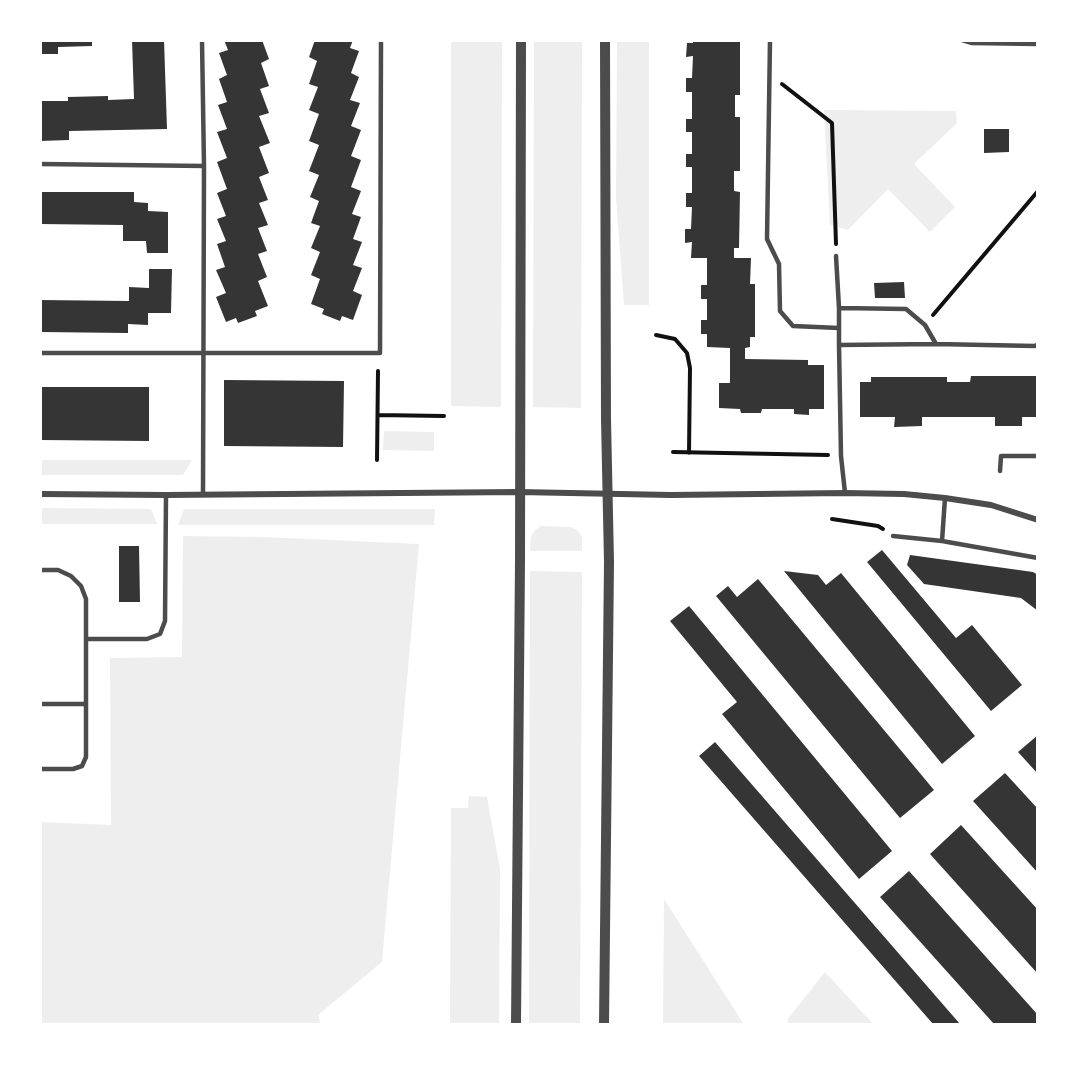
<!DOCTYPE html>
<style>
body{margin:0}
#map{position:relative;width:1078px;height:1065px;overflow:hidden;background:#fff;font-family:"Exo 2",sans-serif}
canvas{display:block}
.frame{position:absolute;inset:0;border:42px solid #fff;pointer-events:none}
</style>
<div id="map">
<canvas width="1078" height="1065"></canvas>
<div class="frame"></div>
</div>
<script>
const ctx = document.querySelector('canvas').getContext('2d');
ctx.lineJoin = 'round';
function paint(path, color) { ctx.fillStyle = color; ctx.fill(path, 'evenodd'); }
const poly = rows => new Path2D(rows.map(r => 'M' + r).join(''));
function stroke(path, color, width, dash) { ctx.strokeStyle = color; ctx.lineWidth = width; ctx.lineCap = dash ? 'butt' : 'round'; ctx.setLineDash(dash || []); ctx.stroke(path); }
const green = poly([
 [451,41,502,41,501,407,451,406],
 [534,41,582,41,581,408,533,407],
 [617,41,649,41,649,305,624,305,616,198],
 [824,110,956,111,957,123,914,164,955,207,930,232,888,189,848,230,830,225],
 [384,431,434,432,434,451,383,450],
 [41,460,192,460,183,475,41,475],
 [41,508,151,509,157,524,41,524],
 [184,509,435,509,434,525,178,525],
 [541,526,570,527,577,530,582,537,582,551,530,551,531,536,535,530],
 [183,536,265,537,419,544,382,962,318,1015,321,1024,41,1024,41,822,111,825,110,658,182,657],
 [530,571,582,572,580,1024,529,1024],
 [469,796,487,797,500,869,499,1024,450,1024,451,808,468,808],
 [664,899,743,1023,744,1024,663,1024],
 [825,972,873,1024,789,1024,787,1020]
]);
const building = poly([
 [40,40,92,40,92,46,58,47,58,54,40,54],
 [132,40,164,40,167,129,69,131,69,140,40,141,40,101,68,101,68,97,108,96,108,100,134,99],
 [224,40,262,40,269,59,261,63,269,86,260,89,269,113,259,116,270,143,259,147,269,173,259,177,268,200,259,203,268,225,258,228,267,251,258,254,267,277,258,281,268,306,255,311,257,316,238,323,236,318,226,322,216,297,226,293,216,270,225,267,217,244,226,241,217,219,226,216,217,193,227,189,217,162,227,158,217,132,227,129,218,105,227,102,219,79,227,75,219,53,228,50],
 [315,40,353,40,350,48,359,51,351,73,359,77,350,100,360,103,351,126,361,130,351,156,361,160,351,187,361,191,352,214,361,217,353,239,362,242,353,265,362,268,353,291,362,295,353,320,342,316,340,321,322,314,324,309,311,304,320,279,311,275,320,252,311,248,320,226,311,223,319,201,310,197,319,175,309,171,319,145,309,141,319,114,309,110,318,87,309,84,317,61,309,57],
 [693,40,735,40,735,42,740,42,740,95,735,95,735,117,740,117,740,171,734,171,734,191,740,192,739,248,734,248,734,258,751,258,750,284,755,284,755,337,750,337,750,347,745,348,745,359,808,360,808,365,824,365,824,409,809,409,809,415,794,414,794,409,762,409,761,413,741,413,740,409,719,408,719,383,730,383,730,348,707,347,707,334,701,334,701,320,707,320,707,299,701,299,701,285,707,285,707,258,691,258,692,242,685,243,685,229,691,229,692,207,686,207,686,193,692,193,692,167,686,167,686,154,692,154,692,132,686,132,686,119,692,119,692,92,686,92,686,78,692,78,693,56,686,57,687,43,693,43],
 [984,129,1009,129,1009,152,984,153],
 [40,192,134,192,134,202,148,203,148,211,168,212,168,253,147,253,146,241,123,241,123,225,40,224],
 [149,269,172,269,171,313,148,313,148,325,128,324,128,333,40,332,40,300,129,301,129,287,149,288],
 [904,282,905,298,875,298,874,283],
 [971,376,1038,376,1038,417,1022,417,1022,426,995,426,995,417,922,417,922,426,894,427,895,417,860,417,860,382,871,382,871,377,947,377,947,382,970,382],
 [224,380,344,381,343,447,224,446],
 [40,387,149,387,149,441,40,440],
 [119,546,139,546,140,602,119,602],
 [882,550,956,638,972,625,1022,685,991,711,867,562],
 [910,555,1033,572,1038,575,1038,611,1021,598,924,584,907,565],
 [784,571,818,575,826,585,841,573,975,736,942,764],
 [758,579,934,790,900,818,716,596,728,586,737,597],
 [689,606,892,851,859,879,722,714,737,702,670,621],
 [1038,735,1038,774,1018,752],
 [715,742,960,1024,933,1024,699,756],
 [1005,773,1038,809,1038,873,973,801],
 [961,825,1038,910,1038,974,930,854],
 [909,871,1038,1015,1038,1024,994,1024,880,897]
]);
const path = poly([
 [782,84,832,123,836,244],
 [933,315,1038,191],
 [656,335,675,339,687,353,690,368,689,453],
 [378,415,444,416],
 [673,452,828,455],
 [377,460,378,371],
 [832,519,878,526,883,529]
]);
const service = poly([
 [202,40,204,166,203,494],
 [770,40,767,239,779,264,780,311,793,326,839,328],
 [962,40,972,43,1038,44],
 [40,164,204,166],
 [836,256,839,308],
 [839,345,839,308,906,309,925,325,936,344],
 [40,353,380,353,381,40],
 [1000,471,1001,456,1038,456],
 [845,493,841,456,839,345,936,344,1035,346,1038,344],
 [893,536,942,541,1038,558],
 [942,541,945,498],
 [40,570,58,570,71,576,81,586,86,599,86,757,82,766,73,769,40,769],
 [86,639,147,639,160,634,165,621,166,495],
 [40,704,86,704]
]);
const minor = poly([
 [40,494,166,495,519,492,671,495,845,493,904,494,945,498,991,505,1038,520]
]);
const tertiary = poly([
 [516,1024,520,561,521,40],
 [604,1024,609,562,606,419,605,40]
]);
paint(green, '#eee');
paint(building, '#353535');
stroke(path, '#111', 4);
stroke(service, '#4c4c4c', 4.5);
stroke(minor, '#4c4c4c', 6);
stroke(tertiary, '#4c4c4c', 10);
</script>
